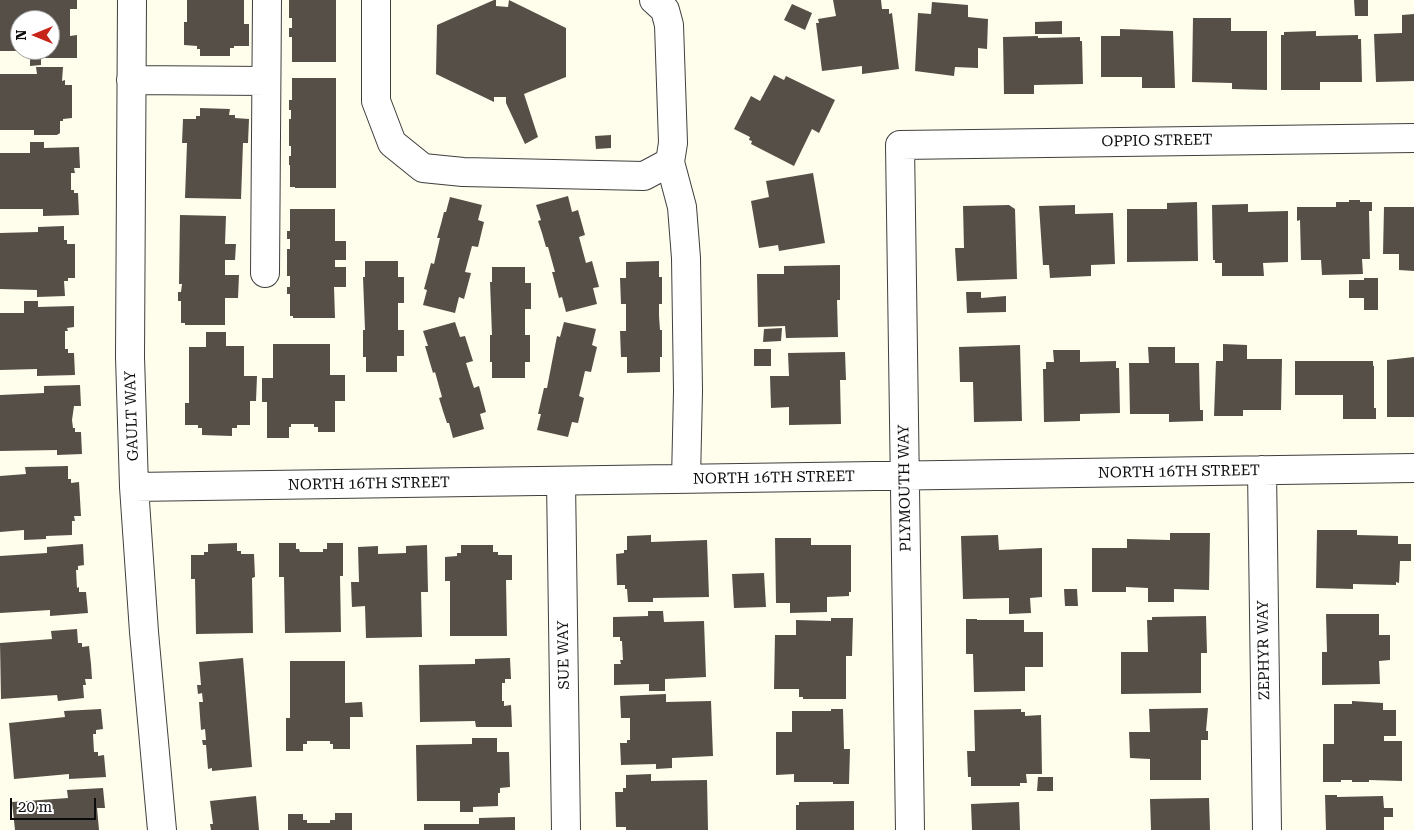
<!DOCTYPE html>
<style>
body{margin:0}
#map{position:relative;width:1414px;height:830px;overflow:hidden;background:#fffdeb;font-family:"Roboto Serif",serif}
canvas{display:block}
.north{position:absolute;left:10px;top:10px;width:50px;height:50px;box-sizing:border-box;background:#fff;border:1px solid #9e9e9e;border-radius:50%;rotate:270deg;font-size:14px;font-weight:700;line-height:20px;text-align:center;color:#0c0c0c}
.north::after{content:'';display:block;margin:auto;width:18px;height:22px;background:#c72519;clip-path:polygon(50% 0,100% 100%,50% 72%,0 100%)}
.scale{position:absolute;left:10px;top:798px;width:86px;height:22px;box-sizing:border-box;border:2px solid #0c0c0c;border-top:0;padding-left:6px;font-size:15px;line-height:18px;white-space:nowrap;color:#0c0c0c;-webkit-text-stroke:4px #fff;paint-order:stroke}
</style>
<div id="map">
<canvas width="1414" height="830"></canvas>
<div class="north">N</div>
<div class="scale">20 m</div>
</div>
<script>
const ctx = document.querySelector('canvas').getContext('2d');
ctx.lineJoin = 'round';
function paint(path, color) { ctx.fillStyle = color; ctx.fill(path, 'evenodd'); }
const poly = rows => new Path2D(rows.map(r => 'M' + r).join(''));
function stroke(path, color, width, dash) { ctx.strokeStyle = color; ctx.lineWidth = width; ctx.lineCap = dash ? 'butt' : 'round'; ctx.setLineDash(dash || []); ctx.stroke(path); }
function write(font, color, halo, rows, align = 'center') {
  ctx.font = font + ' "Roboto Serif",serif'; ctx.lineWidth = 5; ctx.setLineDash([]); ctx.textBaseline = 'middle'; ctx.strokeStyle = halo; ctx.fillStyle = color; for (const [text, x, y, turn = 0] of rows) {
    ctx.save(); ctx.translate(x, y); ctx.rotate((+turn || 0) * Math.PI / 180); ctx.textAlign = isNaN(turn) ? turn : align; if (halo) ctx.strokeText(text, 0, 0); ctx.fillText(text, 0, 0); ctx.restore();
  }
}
const building = poly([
 [0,0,77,0,77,9,70,9,70,36,77,35,77,58,41,58,41,65,30,66,30,50,50,50,50,20,20,20,20,51,0,51],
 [187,0,244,0,244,24,249,24,249,46,234,46,234,48,230,48,230,56,200,56,200,49,197,49,197,46,184,45,184,22,187,22],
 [289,0,336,0,336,62,292,62,292,37,289,37,289,28,292,28,292,18,289,18],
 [494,0,496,0,496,6,508,7,509,0,566,28,566,77,524,94,538,137,525,144,506,103,506,97,494,97,494,102,436,74,437,25],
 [833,0,881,0,882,9,889,9,889,14,892,13,899,69,862,74,862,66,822,71,816,23,819,23,818,19,836,16],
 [1354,0,1368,0,1368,16,1355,16],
 [932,2,968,5,968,17,988,19,987,49,978,48,978,68,955,67,954,76,915,71,918,13,931,14],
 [792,4,812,13,805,30,784,20],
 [1414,14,1414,81,1376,82,1374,34,1402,33,1402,15],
 [1193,18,1231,18,1231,31,1267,31,1267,90,1232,89,1232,83,1192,82],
 [1062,21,1062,34,1035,34,1035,22],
 [1120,29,1173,31,1175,88,1142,88,1142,77,1101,77,1101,36,1120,36],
 [1316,31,1316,36,1358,35,1358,39,1361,39,1362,82,1320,82,1320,90,1281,90,1281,35,1284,35,1284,32],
 [1038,36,1038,38,1080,37,1080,41,1082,41,1083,84,1034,85,1034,94,1004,94,1003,37],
 [36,67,63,67,62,81,65,80,65,85,72,85,72,118,63,119,63,121,60,121,60,133,57,135,34,135,34,130,0,130,0,74,37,74],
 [774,75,784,80,786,76,835,100,819,133,812,129,794,166,751,144,752,141,749,140,750,137,734,129,751,96,760,101],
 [292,78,336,78,336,188,295,188,295,187,290,187,290,165,289,165,289,156,291,156,291,146,289,146,289,119,291,119,291,110,289,110,289,100,292,100],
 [200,108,230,109,229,115,235,115,235,118,249,119,248,143,243,143,241,199,185,198,187,143,182,143,183,119,196,119,196,116,200,116],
 [611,135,611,148,596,149,595,136],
 [30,142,44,142,44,148,79,147,80,168,74,168,75,173,71,173,71,190,74,190,74,193,78,193,79,215,43,216,43,209,0,209,0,153,30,153],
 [813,173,825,243,779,251,778,245,759,248,751,201,769,197,766,181],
 [568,196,572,212,578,210,585,235,579,237,586,263,592,261,599,287,593,288,597,304,566,312,562,297,559,298,552,272,555,272,548,247,546,247,542,233,538,221,541,220,536,205],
 [450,197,482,205,478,220,484,222,478,247,472,246,465,272,471,273,464,299,459,297,455,313,423,305,427,290,424,289,431,263,434,264,440,238,437,238,441,224,444,212,446,212],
 [1349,200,1360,200,1360,202,1372,202,1372,211,1369,211,1370,259,1362,259,1363,274,1322,275,1321,260,1301,260,1300,220,1297,221,1297,207,1336,207,1336,202,1349,202],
 [1197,202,1198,261,1127,262,1127,209,1167,209,1167,203],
 [1248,204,1248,212,1288,211,1288,262,1263,263,1264,276,1222,276,1222,263,1215,263,1215,260,1213,260,1212,205],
 [1009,205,1015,209,1017,279,957,281,955,248,964,248,963,206],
 [1075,205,1075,214,1113,213,1115,264,1091,265,1091,276,1050,278,1049,265,1043,265,1039,206],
 [1384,207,1414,207,1414,271,1399,270,1399,254,1383,254],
 [290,209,335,209,335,241,346,241,346,260,335,260,335,267,346,267,346,287,334,287,335,318,293,318,293,316,290,316,290,294,287,294,287,287,290,287,290,276,287,276,287,249,290,249,290,239,287,239,287,231,290,231],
 [180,215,226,216,225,244,236,244,235,260,225,260,225,275,239,275,238,298,225,298,225,325,185,325,185,323,181,323,181,301,178,301,178,292,181,292,182,284,179,284],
 [64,226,64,240,67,240,67,244,75,244,75,278,68,278,68,281,64,281,65,296,37,297,37,290,0,289,0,233,38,232,38,227],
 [365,261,398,261,398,277,404,277,404,303,398,303,398,330,404,330,404,356,397,356,397,372,366,372,366,357,363,357,363,330,365,330,363,277,365,277],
 [659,261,659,277,662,277,662,304,659,304,659,316,660,330,662,330,662,357,660,357,660,372,627,373,627,357,621,357,620,331,626,331,626,304,621,304,620,278,626,278,626,262],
 [840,265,840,300,837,300,838,337,786,338,785,326,758,327,757,274,784,274,784,266],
 [492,267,525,267,525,283,531,283,531,309,525,309,525,335,530,335,530,362,525,362,525,378,492,378,492,362,490,362,490,335,492,335,490,282,492,282],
 [1364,278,1378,278,1378,310,1364,310,1364,298,1349,298,1349,280,1364,280],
 [966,292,981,292,981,298,1006,296,1006,312,967,313],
 [24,301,38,301,38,307,74,306,74,327,67,328,68,331,65,331,65,349,68,349,68,353,74,353,75,375,37,376,37,369,0,370,0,313,24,313],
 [455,322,460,337,465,336,473,361,466,363,470,376,474,388,479,386,486,412,480,414,484,429,453,438,449,423,447,423,443,411,439,398,442,397,435,372,433,373,425,346,428,346,423,331],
 [564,322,596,329,592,345,597,347,591,372,585,371,582,384,579,396,584,398,578,423,572,422,568,437,537,430,541,414,538,414,544,388,547,388,557,336,560,337],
 [782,328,781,341,763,342,764,329],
 [206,332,226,332,226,346,244,346,244,376,257,376,256,401,250,401,250,425,237,425,237,428,232,428,232,436,202,435,202,428,198,428,198,425,185,425,185,403,189,403,189,347,206,347],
 [273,344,330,344,330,375,345,375,345,401,335,401,335,432,318,432,318,427,314,427,314,424,291,424,291,427,289,427,289,438,267,438,267,402,262,402,262,378,273,378],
 [1223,344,1247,345,1247,359,1282,359,1281,410,1243,410,1243,416,1214,416,1216,361,1223,361],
 [1020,345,1022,421,974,422,973,382,960,382,959,347],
 [1148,347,1175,347,1175,363,1199,363,1200,410,1203,410,1203,421,1169,422,1169,414,1130,414,1129,363,1149,363],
 [754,349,771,349,771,366,754,366],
 [1053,350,1080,350,1080,362,1116,361,1116,368,1119,368,1120,413,1080,414,1080,421,1044,422,1043,369,1046,369,1046,362,1054,362],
 [845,352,846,380,840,380,841,424,789,425,789,407,771,408,770,376,789,376,788,353],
 [1414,357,1414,417,1387,417,1387,360],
 [1295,361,1373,361,1373,366,1374,366,1374,408,1376,408,1376,419,1343,419,1343,395,1295,395],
 [80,385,81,406,74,406,72,420,73,428,75,428,75,432,81,432,82,454,57,455,57,450,0,451,0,395,44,393,44,386],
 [68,466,68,479,71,479,71,483,79,482,81,516,74,516,75,521,72,521,72,535,46,536,46,539,24,540,24,530,0,532,0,476,26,474,25,467],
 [1317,530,1357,530,1357,535,1398,536,1398,544,1411,544,1411,561,1400,561,1399,583,1396,582,1396,585,1353,584,1353,589,1316,588],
 [1170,533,1210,533,1209,590,1174,589,1174,602,1148,602,1148,588,1126,587,1126,592,1092,592,1092,548,1127,548,1127,539,1170,540],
 [651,535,651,542,707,540,709,597,653,598,653,602,628,602,627,589,625,589,625,585,617,585,616,554,624,553,624,550,627,550,627,536],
 [998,535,999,550,1042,548,1042,597,1030,598,1031,613,1009,614,1009,598,963,599,961,536],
 [775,538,811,538,811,545,851,545,851,592,849,592,849,596,827,597,827,612,790,613,790,603,776,603],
 [237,543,237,551,241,551,241,554,254,554,255,577,252,578,253,633,196,634,195,579,191,579,191,555,204,555,204,552,208,552,208,544],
 [279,543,296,543,296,549,299,549,300,552,323,552,323,549,327,549,327,543,343,543,343,576,340,576,341,632,285,633,284,577,279,577],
 [83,544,84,565,78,566,78,570,76,570,77,588,79,587,79,592,86,592,88,613,50,616,50,610,0,613,0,556,47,553,47,547],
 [427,545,428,592,421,592,422,637,366,638,365,606,352,607,351,582,359,582,358,547,378,546,378,554,406,553,406,546],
 [461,545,493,545,493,552,498,552,498,555,512,555,512,580,506,580,507,636,450,636,450,581,445,581,445,557,457,556,457,553,461,553],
 [764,573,766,607,734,608,732,574],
 [1064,589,1077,589,1078,606,1065,606],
 [648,611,663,611,664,622,704,621,706,677,665,679,665,691,649,691,649,684,614,685,614,664,621,664,620,660,623,660,622,641,620,641,620,637,613,637,613,617,648,616],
 [1326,614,1379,614,1379,635,1390,635,1390,660,1379,661,1380,684,1322,685,1322,652,1327,652],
 [1206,616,1207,653,1201,653,1201,693,1121,694,1121,652,1148,652,1147,620,1152,620,1152,617],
 [831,618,853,618,852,656,846,656,846,699,803,699,803,697,799,697,799,689,774,689,775,635,796,635,796,620,831,621],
 [966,619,977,619,977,620,1024,620,1024,632,1043,632,1043,667,1025,667,1025,691,974,692,973,654,966,654],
 [77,629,78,643,82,643,82,647,89,646,91,664,92,679,85,679,86,685,83,685,84,698,58,701,57,695,1,699,0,643,52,639,51,631],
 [243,658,252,767,212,771,212,768,208,769,206,745,203,745,202,740,206,740,205,729,201,730,199,702,203,702,202,693,198,694,197,685,201,685,199,662],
 [510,658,511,679,505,679,505,683,502,683,502,701,504,701,504,706,511,705,512,727,476,727,475,721,420,722,419,665,475,664,475,659],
 [290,661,345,661,345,703,362,702,363,717,350,717,350,749,333,749,333,744,330,744,330,741,307,741,307,744,303,744,303,751,286,751,286,718,290,718],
 [666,694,666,702,711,701,713,756,672,758,672,768,656,769,656,764,621,765,620,743,627,743,627,740,630,740,630,718,621,718,620,696],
 [1352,701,1383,703,1383,710,1396,710,1396,736,1384,736,1384,741,1402,741,1402,781,1369,780,1369,782,1352,782,1352,780,1341,780,1341,782,1323,782,1323,744,1334,744,1334,704,1352,704],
 [1208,708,1206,731,1208,731,1208,740,1201,740,1201,780,1150,780,1150,759,1130,758,1129,732,1150,732,1149,709],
 [101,709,103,729,96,730,96,734,93,734,94,752,98,752,98,756,104,755,106,777,69,779,69,774,14,779,9,723,65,717,64,711],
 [831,709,843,709,844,749,850,749,849,784,833,784,833,782,794,782,794,774,776,775,776,732,792,732,792,711,831,711],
 [1021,709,1021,712,1025,712,1025,716,1041,715,1042,774,1026,774,1027,783,1020,783,1020,786,971,786,971,777,968,777,967,751,975,751,974,710],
 [472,738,497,738,497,752,509,752,510,787,500,788,500,793,498,793,498,806,473,807,473,812,460,812,460,801,417,801,416,745,472,744],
 [651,774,651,781,707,780,708,830,626,830,626,827,616,827,615,792,623,792,623,788,626,788,626,775],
 [1038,777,1053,777,1053,791,1037,791],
 [103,788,105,808,97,808,99,830,15,830,12,802,68,798,67,790],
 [1325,795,1337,795,1337,797,1383,796,1384,808,1393,808,1393,817,1384,817,1384,830,1326,830],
 [256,796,259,830,211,830,210,824,213,824,210,801],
 [1209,798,1210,830,1151,830,1150,799],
 [854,801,854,830,796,830,796,805,799,805,799,802],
 [1019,802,1020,830,972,830,971,804],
 [335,813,352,813,352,830,288,830,288,814,303,814,303,820,307,820,307,823,330,823,330,820,335,820],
 [515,817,515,830,424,830,424,824,479,824,479,818]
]);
const minor = poly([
 [132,0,130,357,134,487,144,632,162,830],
 [376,0,376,101,392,143,423,168,463,172,644,176,670,162,673,143,669,25,665,10,654,0],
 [131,80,266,81],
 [670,162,682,207,686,258,688,391,686,479],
 [265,273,267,0],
 [1262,470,1267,830],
 [561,481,566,830],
 [134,487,1414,468],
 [910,830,900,145,1414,138]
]);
const streetNames = [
 ["OPPIO STREET",1157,141,-1],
 ["GAULT WAY",132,416,-92],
 ["NORTH 16TH STREET",1179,472,-1],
 ["NORTH 16TH STREET",774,478,-1],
 ["NORTH 16TH STREET",369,484,-1],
 ["PLYMOUTH WAY",905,488,-91],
 ["ZEPHYR WAY",1264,650,-91],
 ["SUE WAY",564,655,-91]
];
paint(building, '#564f48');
stroke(minor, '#3f3f3f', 30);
stroke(minor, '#fff', 28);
write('15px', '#0c0c0c', '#fff', streetNames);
</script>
